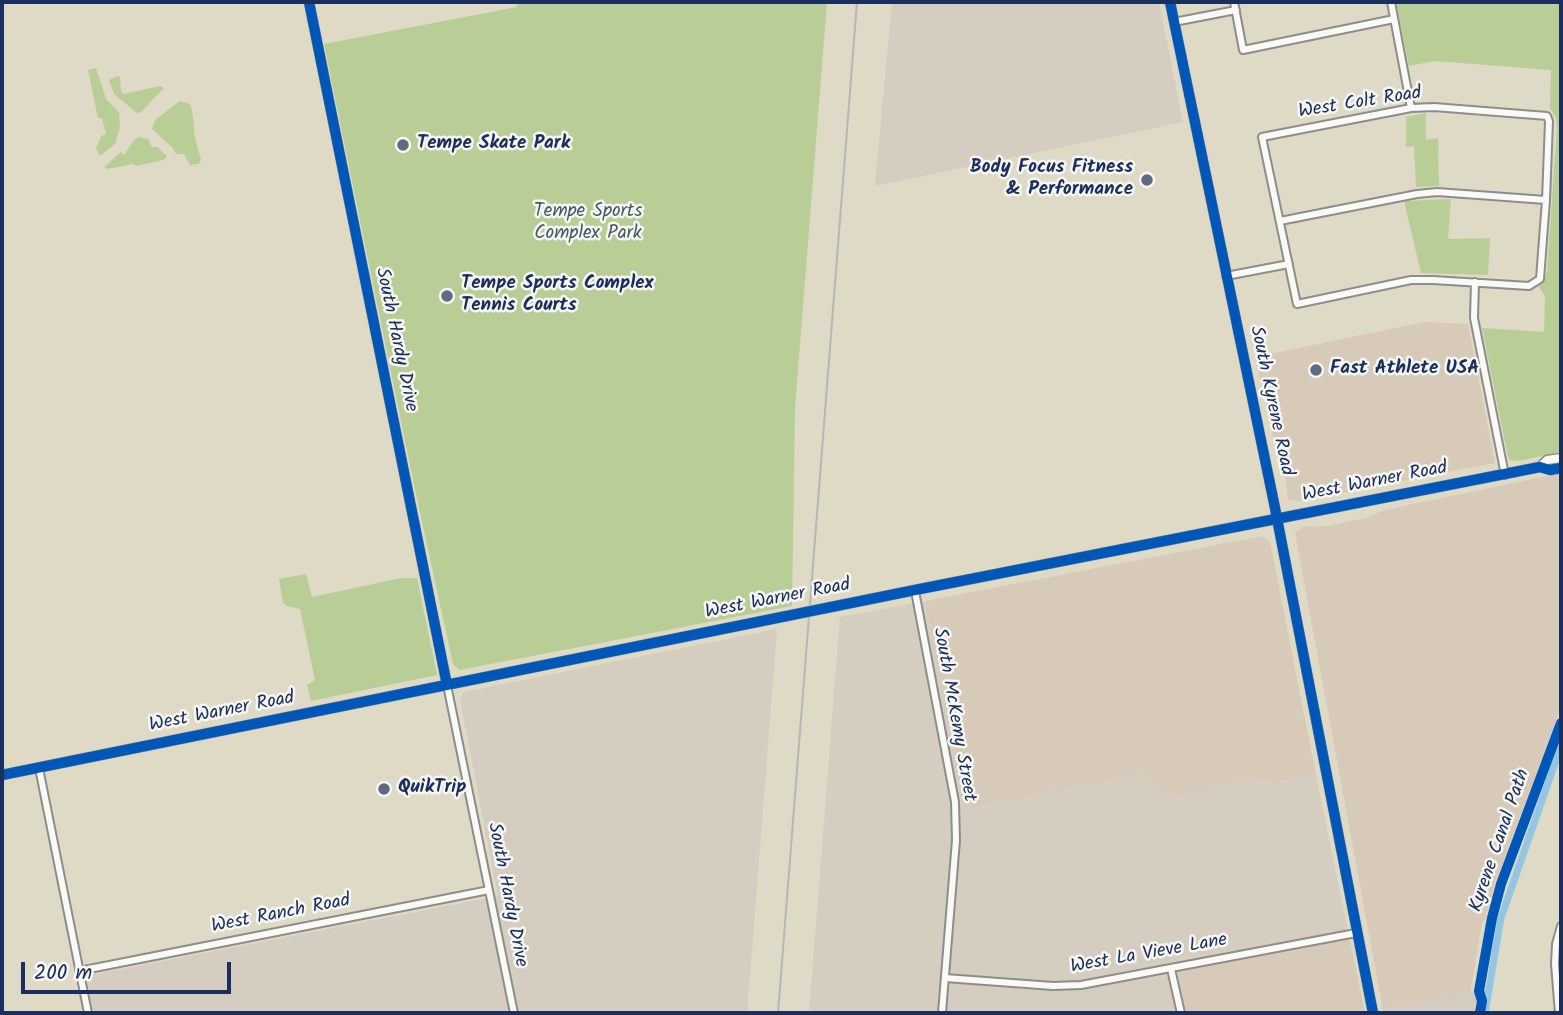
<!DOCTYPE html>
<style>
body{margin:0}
#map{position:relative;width:1563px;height:1015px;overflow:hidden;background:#dedac6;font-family:Kalam,sans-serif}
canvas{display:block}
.frame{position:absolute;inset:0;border:4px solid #1b2f5e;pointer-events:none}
.scale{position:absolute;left:21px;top:962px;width:210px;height:32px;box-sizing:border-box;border:4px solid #1b2f5e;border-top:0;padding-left:9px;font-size:21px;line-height:24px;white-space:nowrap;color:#1b2f5e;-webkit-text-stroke:5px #f6f6f2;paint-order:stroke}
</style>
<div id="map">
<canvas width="1563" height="1015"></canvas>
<div class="frame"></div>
<div class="scale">200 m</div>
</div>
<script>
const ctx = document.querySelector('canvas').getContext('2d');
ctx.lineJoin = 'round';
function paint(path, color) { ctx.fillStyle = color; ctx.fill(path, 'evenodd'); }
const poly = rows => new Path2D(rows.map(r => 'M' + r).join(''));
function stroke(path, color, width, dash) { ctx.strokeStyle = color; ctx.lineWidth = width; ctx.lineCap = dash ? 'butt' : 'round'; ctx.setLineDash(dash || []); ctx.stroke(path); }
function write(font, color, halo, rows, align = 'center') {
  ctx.font = font + ' Kalam,sans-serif'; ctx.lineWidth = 5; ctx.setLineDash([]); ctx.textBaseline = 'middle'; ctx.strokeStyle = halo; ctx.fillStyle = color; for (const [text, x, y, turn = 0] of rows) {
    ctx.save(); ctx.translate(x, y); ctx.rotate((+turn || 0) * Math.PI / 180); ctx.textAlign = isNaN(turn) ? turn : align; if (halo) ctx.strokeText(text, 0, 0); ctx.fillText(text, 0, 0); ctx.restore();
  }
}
const built = poly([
 [1425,322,1468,324,1495,463,1300,501,1288,500,1285,473,1280,453,1274,440,1255,357],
 [1561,473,1561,708,1496,880,1485,920,1482,922,1470,994,1383,1010,1295,533,1302,527,1329,526,1365,518,1385,510],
 [1263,536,1270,542,1316,775,1275,782,1251,781,1174,798,1139,775,964,810,925,601],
 [1347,927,1365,1013,1173,1013,1163,964]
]);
const industrial = poly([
 [892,2,1159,2,1183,122,875,186],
 [925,601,965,810,1139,775,1174,798,1251,781,1275,782,1316,775,1347,927,1163,964,1173,1013,809,1013,840,617],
 [777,629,747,1013,93,1013,87,981,91,975,498,896,460,700,464,692],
 [1492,989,1489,1013,1384,1013,1383,1010]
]);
const green = poly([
 [517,2,827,2,795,408,792,606,460,670,453,664,414,485,324,44,517,7],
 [1396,2,1561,2,1561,452,1518,461,1510,460,1508,457,1482,328,1544,332,1545,296,1539,287,1547,272,1557,128,1556,118,1550,108,1551,70,1435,61,1409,66],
 [96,68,106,99,119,112,120,128,115,144,100,156,96,149,101,136,106,134,102,118,98,118,88,70],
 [117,76,120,77,121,91,124,94,160,86,164,88,141,112,137,113,114,94,109,80],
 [180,101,190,104,192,110,195,138,201,160,198,164,190,165,184,154,176,154,173,148,152,129,155,120],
 [1426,113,1426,140,1438,138,1439,186,1416,187,1414,146,1406,147,1406,117],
 [139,137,148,139,152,147,158,147,167,157,163,160,136,166,132,164,108,169,104,167,121,152,124,155,134,140],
 [1451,199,1448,239,1490,238,1488,275,1421,273,1404,201],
 [306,574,312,597,401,578,417,578,437,675,311,701,307,685,315,680,300,609,287,606,283,603,279,579]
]);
const canal = poly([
 [1485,1013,1501,918,1561,746]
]);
const street = poly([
 [1234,2,1243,50,1394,19],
 [1391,2,1411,108],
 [1174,22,1236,10],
 [1434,107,1547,116,1549,121,1546,200,1540,279,1529,286,1433,280,1411,280,1297,304,1262,137,1411,108,1434,107],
 [1280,221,1417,194,1437,192,1546,200],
 [1226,276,1289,264],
 [1475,282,1474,318,1505,475],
 [915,591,955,802,956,840,942,1013],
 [447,685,514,1013],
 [39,768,88,1013],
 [1171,969,1181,1013],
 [79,971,489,890],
 [945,978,1053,986,1081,985,1356,933],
 [1559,1013,1555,964,1556,944,1561,926]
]);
const secondary = poly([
 [309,2,447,685],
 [1170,2,1274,503,1373,1013],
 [1540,467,1547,460,1561,458],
 [2,775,920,589,1540,467,1550,470,1561,468]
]);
const rail = poly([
 [778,1013,857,2]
]);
const cycleway = poly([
 [309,2,447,685],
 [1170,2,1274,503,1373,1013],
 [2,775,920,589,1540,467,1550,470,1561,468],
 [1480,1013,1482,1001,1479,991,1492,918,1501,884,1561,723]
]);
const markers = [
 [403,145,7,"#5f6b82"],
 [1147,180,7,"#5f6b82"],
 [447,296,7,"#5f6b82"],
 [1316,370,7,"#5f6b82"],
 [384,789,7,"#5f6b82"]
];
const streetNames = [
 ["West Colt Road",1360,104,-9],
 ["South Hardy Drive",395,340,78],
 ["South Kyrene Road",1270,401,78],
 ["West Warner Road",1375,483,-11],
 ["West Warner Road",778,600,-11],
 ["West Warner Road",222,713,-11],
 ["South McKemy Street",953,715,80],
 ["Kyrene Canal Path",1501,841,-71],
 ["South Hardy Drive",506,895,79],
 ["West Ranch Road",281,915,-11],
 ["West La Vieve Lane",1149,955,-10]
];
const poiNames = [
 ["Tempe Skate Park",417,145],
 ["Body Focus Fitness",1133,169,"right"],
 ["& Performance",1133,191,"right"],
 ["Tempe Sports Complex",461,285],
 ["Tennis Courts",461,307],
 ["Fast Athlete USA",1330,370],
 ["QuikTrip",398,789]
];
const parkNames = [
 ["Tempe Sports",588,213],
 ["Complex Park",588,235]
];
paint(built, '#d7cab8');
paint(industrial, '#d5cdbf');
paint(green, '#b9ce97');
stroke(canal, '#94c6e1', 7);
stroke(street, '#8d8e8c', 10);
stroke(secondary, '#8d8e8c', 11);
stroke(street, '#faf9f6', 6);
stroke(secondary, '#faf9f6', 8);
stroke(rail, '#b4b6b8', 2);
stroke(cycleway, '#0057b8', 10);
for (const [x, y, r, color] of markers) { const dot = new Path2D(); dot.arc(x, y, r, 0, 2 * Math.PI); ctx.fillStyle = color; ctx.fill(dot); stroke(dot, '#f6f6f2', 2.5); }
write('19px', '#1b2f5e', '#f6f6f2', streetNames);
write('bold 19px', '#1b2f5e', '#f6f6f2', poiNames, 'left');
write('19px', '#415c64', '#f6f6f2', parkNames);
</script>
